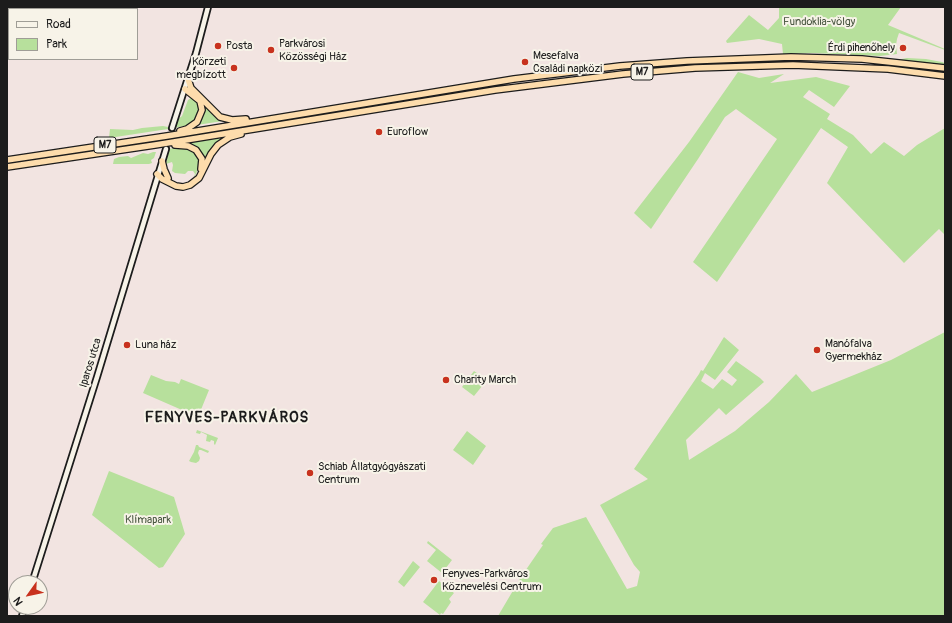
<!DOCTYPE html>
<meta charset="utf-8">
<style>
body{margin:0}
#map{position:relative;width:952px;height:623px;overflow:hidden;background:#f2e4e1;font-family:Pangolin,sans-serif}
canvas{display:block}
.frame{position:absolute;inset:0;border:8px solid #1c1c1c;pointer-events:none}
.legend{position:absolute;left:8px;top:8px;width:130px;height:52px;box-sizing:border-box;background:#f7f3e8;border:1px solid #9f9d96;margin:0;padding:5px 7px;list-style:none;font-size:12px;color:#1c1c1c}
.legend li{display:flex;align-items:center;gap:8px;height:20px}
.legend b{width:20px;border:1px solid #9f9d96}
.north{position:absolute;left:8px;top:575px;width:40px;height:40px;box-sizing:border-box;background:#f7f3e8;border:1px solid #9f9d96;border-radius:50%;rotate:237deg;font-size:11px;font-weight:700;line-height:16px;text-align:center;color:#1c1c1c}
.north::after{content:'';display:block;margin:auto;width:14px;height:18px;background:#c8321e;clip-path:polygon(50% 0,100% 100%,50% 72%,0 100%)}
</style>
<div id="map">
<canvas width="952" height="623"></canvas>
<div class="frame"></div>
<ul class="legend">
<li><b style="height:5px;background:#f7f3e8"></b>Road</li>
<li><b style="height:11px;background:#b7e09c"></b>Park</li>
</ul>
<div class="north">N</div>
</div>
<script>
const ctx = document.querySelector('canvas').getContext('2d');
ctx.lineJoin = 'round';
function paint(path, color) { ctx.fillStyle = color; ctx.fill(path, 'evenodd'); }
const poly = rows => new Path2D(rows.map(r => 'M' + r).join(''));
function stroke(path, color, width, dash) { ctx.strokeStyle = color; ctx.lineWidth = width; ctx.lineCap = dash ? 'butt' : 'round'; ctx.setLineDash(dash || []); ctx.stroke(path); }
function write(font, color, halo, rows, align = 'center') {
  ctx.font = font + ' Pangolin,sans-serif'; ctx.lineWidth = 4; ctx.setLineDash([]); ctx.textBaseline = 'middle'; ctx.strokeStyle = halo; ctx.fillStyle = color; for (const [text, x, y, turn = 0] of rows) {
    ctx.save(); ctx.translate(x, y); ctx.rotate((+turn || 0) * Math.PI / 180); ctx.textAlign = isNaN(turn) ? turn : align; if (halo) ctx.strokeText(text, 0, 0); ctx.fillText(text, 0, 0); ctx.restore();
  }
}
const green = poly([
 [779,7,901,7,888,25,945,49,945,50,899,33,897,39,896,45,897,54,880,56,813,53,783,54,782,44,759,39,727,43,726,41,749,15,768,30,779,18],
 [907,58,926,59,942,62,945,63,945,65,896,60],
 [738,72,759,78,784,74,770,83,816,77,850,86,834,107,809,90,803,97,830,114,827,119,853,135,871,154,884,142,904,156,917,145,945,128,945,235,939,229,904,263,827,183,848,147,821,128,717,282,693,262,777,139,736,109,725,117,698,159,651,229,634,213,689,142],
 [192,97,199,103,199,116,190,125,174,128,177,120,182,116,188,100],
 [204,104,219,119,223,121,197,125,202,117],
 [163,126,168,127,168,129,109,138,110,129,133,130,142,128],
 [226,137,205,162,188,143,189,143],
 [179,147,184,147,193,151,198,158,199,166,196,174,193,178,195,174,193,171,188,171,185,174,175,173,172,171,173,165,172,162,166,164,169,149],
 [153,152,156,152,154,158,151,160,152,163,149,164,113,164,114,159,119,157,128,156,131,158,143,153,148,154],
 [945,332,945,616,498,616,521,577,543,545,541,544,553,528,586,517,627,589,637,586,640,572,634,565,600,505,648,479,634,469,699,374,701,370,703,371,724,337,739,350,715,380,705,373,701,381,713,389,722,379,732,386,737,380,727,372,736,361,760,378,764,382,726,415,719,408,686,440,689,460,735,431,769,402,796,374,812,392,891,360],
 [474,371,487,380,474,396,462,387],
 [151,375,166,381,175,382,179,384,181,379,209,390,198,417,143,393],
 [197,430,218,438,215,445,214,444,214,441,211,440,210,442,206,441,207,435,201,432,200,434,196,433],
 [467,431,486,446,473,465,453,450],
 [196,445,198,445,199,447,209,451,208,453,201,450,199,450,198,453,200,458,199,461,196,463,191,462,189,461,194,452],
 [109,471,174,497,185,534,163,567,159,568,92,515],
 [428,541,452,560,442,573,427,561,436,550,427,543],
 [413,561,420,567,404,587,398,582],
 [439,581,454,593,449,599,451,602,443,614,441,613,440,615,423,602]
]);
const secondaryTunnel = poly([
 [166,149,172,128]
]);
const secondary = poly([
 [172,128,196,53,208,7],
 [32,583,97,377,166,149],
 [22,616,25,607]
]);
const highway = poly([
 [188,79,191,88,220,117,232,120,246,119],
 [180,131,187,129,197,122,202,110,200,101,185,89],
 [175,145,188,146,196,150,202,159,201,169],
 [7,160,167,136,514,79,620,66,687,61,791,57,862,59,945,68],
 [162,161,164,169,168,178],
 [7,167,155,145,495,90,623,74,695,68,793,65,888,69,945,76],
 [157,174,162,179,176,186,183,187,190,185,199,178,211,154,218,145,230,137,241,134]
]);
const markers = [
 [218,46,4,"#c8321e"],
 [903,48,4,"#c8321e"],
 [271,50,4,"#c8321e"],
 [525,62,4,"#c8321e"],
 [234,68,4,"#c8321e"],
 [379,132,4,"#c8321e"],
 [127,345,4,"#c8321e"],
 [817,350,4,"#c8321e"],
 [446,380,4,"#c8321e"],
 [310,473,4,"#c8321e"],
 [434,580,4,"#c8321e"]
];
const shields = [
 [642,72,22],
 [105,145,22]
];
const shieldNames = [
 ["M7",642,72],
 ["M7",105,145]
];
const parkNames = [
 ["Fundoklia-völgy",819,22],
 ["Klímapark",148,520]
];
const poiNames = [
 ["Parkvárosi",279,44],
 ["Közösségi Ház",279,57],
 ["Posta",226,46],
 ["Érdi pihenőhely",895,48,"right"],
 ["Mesefalva",533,56],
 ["Családi napközi",533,69],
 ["Körzeti",226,62,"right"],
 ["megbízott",226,75,"right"],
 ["Euroflow",387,132],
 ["Manófalva",825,344],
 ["Gyermekház",825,357],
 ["Luna ház",135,345],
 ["Charity March",454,380],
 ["Schiab Állatgyógyászati",318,467],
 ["Centrum",318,480],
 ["Fenyves-Parkváros",442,574],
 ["Köznevelési Centrum",442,587]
];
const streetNames = [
 ["Iparos utca",91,363,-73]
];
const districtNames = [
 ["FENYVES-PARKVÁROS",227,418]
];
paint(green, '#b7e09c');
stroke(secondaryTunnel, '#c7bcba', 4.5, [4.5, 2]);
stroke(secondary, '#1c1c1c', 8);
stroke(highway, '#1c1c1c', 8);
stroke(secondary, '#f7f3e8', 4.5);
stroke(highway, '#fddcac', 5.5);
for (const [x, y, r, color] of markers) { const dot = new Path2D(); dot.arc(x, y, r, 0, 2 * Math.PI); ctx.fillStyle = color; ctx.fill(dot); stroke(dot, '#f7f3e8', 1.5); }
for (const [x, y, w] of shields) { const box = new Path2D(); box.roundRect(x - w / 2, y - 8, w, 16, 3); ctx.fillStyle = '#f7f3e8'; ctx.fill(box); stroke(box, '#1c1c1c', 1); }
write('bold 10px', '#1c1c1c', null, shieldNames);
write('11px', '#4a5742', '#f7f3e8', parkNames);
write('11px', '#1c1c1c', '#f7f3e8', poiNames, 'left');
write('11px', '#1c1c1c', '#f7f3e8', streetNames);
ctx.letterSpacing = '1px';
write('bold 15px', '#1c1c1c', '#f7f3e8', districtNames);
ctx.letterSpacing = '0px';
</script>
